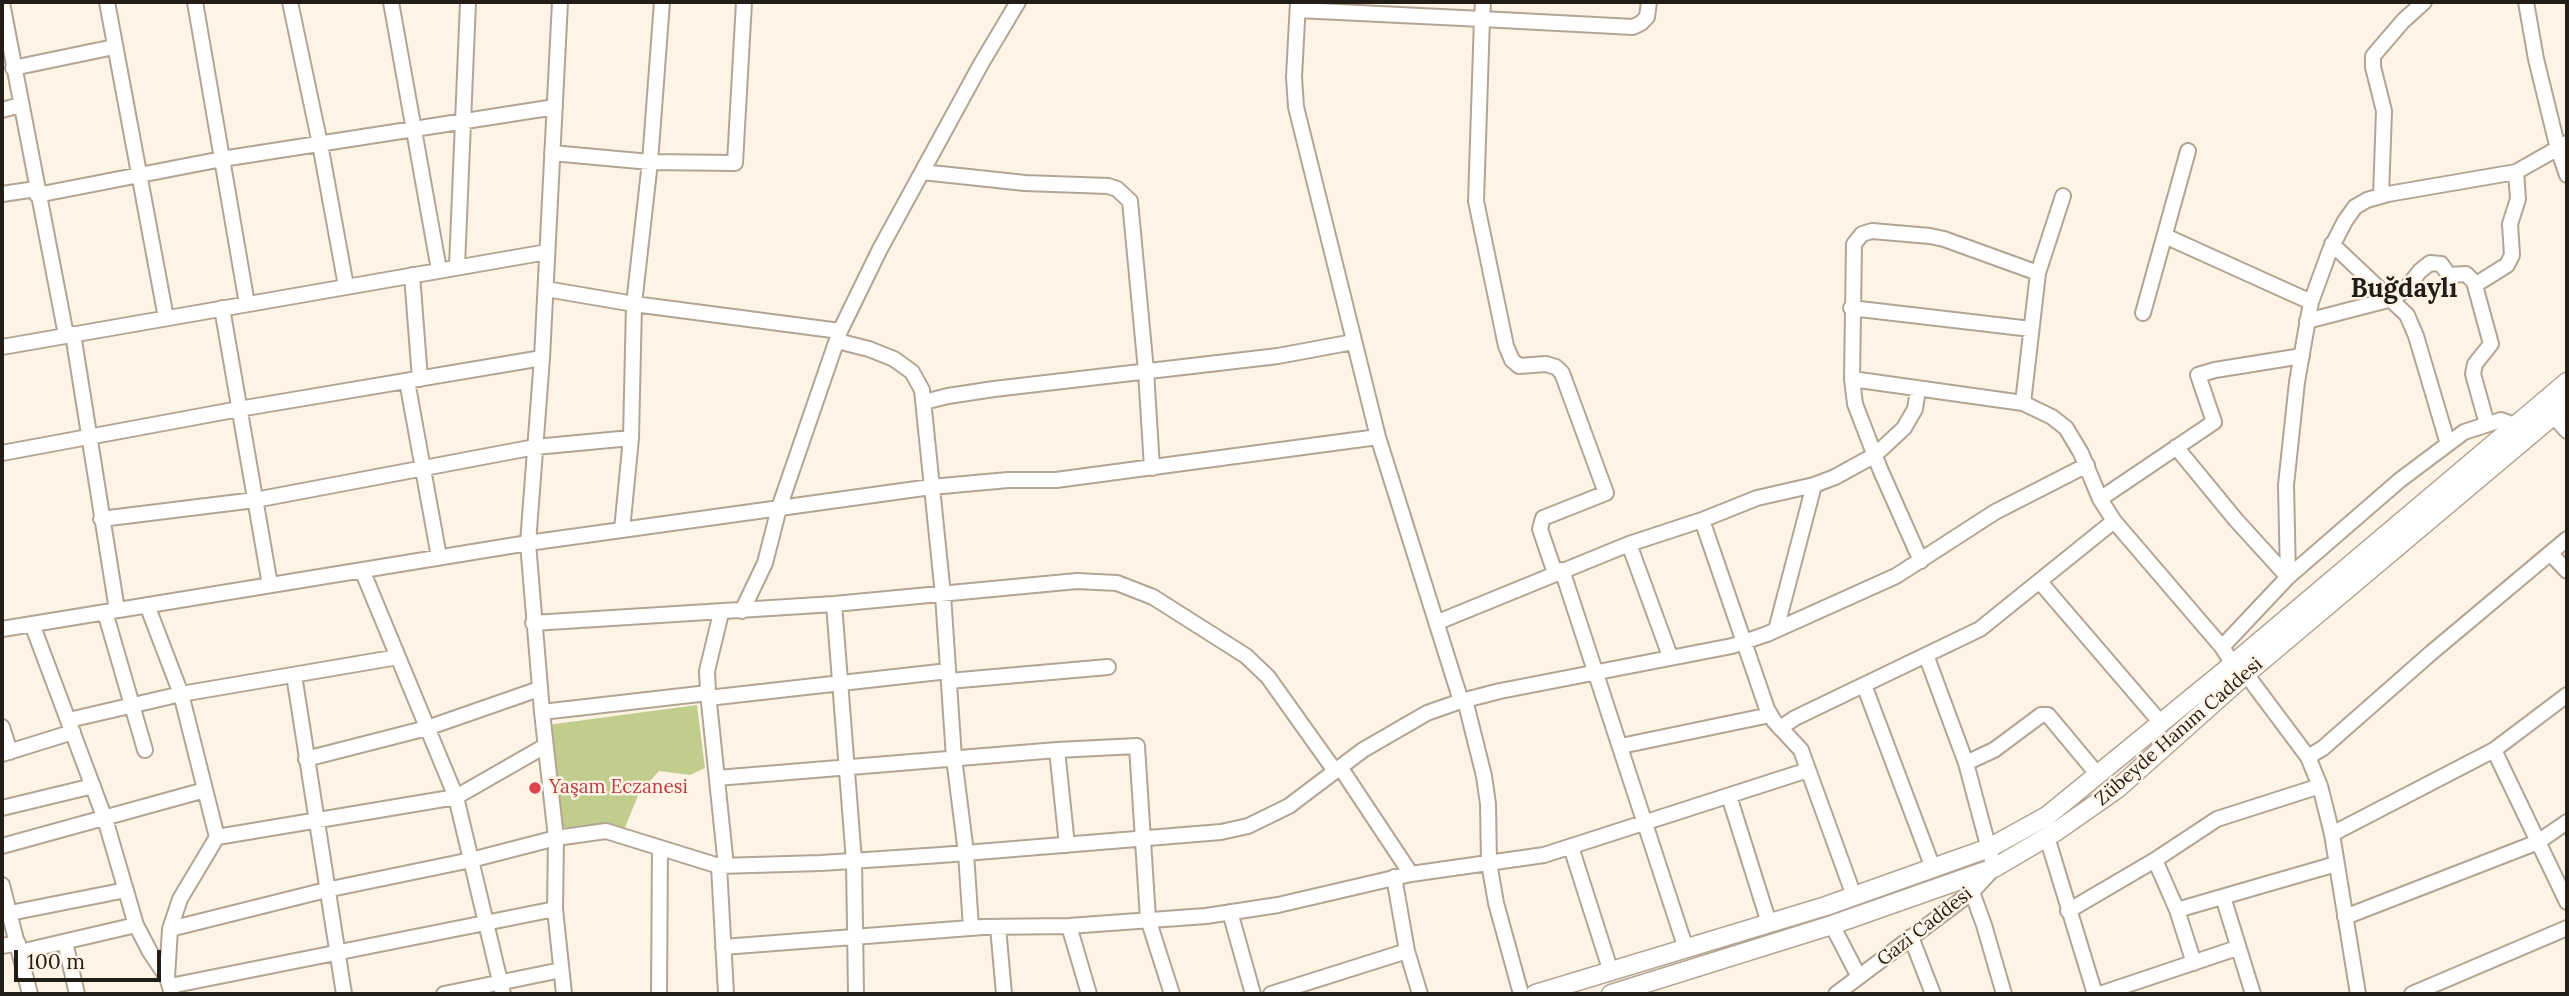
<!DOCTYPE html>
<meta charset="utf-8">
<style>
body{margin:0}
#map{position:relative;width:2569px;height:996px;overflow:hidden;background:#fff3e5;font-family:Lora,serif}
canvas{display:block}
.frame{position:absolute;inset:0;border:4px solid #221d16;pointer-events:none}
.scale{position:absolute;left:14px;top:950px;width:147px;height:32px;box-sizing:border-box;border:4px solid #221d16;border-top:0;padding-left:9px;font-size:21px;line-height:24px;white-space:nowrap;color:#221d16;-webkit-text-stroke:5px #fff3e5;paint-order:stroke}
</style>
<div id="map">
<canvas width="2569" height="996"></canvas>
<div class="frame"></div>
<div class="scale">100 m</div>
</div>
<script>
const ctx = document.querySelector('canvas').getContext('2d');
ctx.lineJoin = 'round';
function paint(path, color) { ctx.fillStyle = color; ctx.fill(path, 'evenodd'); }
const poly = rows => new Path2D(rows.map(r => 'M' + r).join(''));
function stroke(path, color, width, dash) { ctx.strokeStyle = color; ctx.lineWidth = width; ctx.lineCap = dash ? 'butt' : 'round'; ctx.setLineDash(dash || []); ctx.stroke(path); }
function write(font, color, halo, rows, align = 'center') {
  ctx.font = font + ' Lora,serif'; ctx.lineWidth = 5; ctx.setLineDash([]); ctx.textBaseline = 'middle'; ctx.strokeStyle = halo; ctx.fillStyle = color; for (const [text, x, y, turn = 0] of rows) {
    ctx.save(); ctx.translate(x, y); ctx.rotate((+turn || 0) * Math.PI / 180); ctx.textAlign = isNaN(turn) ? turn : align; if (halo) ctx.strokeText(text, 0, 0); ctx.fillText(text, 0, 0); ctx.restore();
  }
}
const green = poly([
 [697,705,705,768,690,775,659,771,639,793,624,830,559,827,547,725]
]);
const minor = poly([
 [107,2,166,318],
 [195,2,247,304],
 [290,2,320,144,346,286],
 [391,2,439,270],
 [560,2,542,358,528,543,542,712,556,838,555,909,564,994],
 [1298,2,1294,77,1296,107,1378,437,1461,701],
 [2526,2,2536,59,2558,149,2567,175],
 [2,3,66,335],
 [1298,10,1482,19,1483,2],
 [13,68,114,47],
 [2,110,20,105],
 [552,153,650,162,735,163,744,2],
 [922,172,1025,183,1108,186,1117,189,1130,201,1146,371,1152,468],
 [2,194,36,189],
 [37,195,222,159,555,107],
 [2381,196,2384,111,2373,67,2373,56,2403,21,2424,2],
 [2165,236,2311,302],
 [2332,244,2407,315,2416,336,2448,444],
 [457,266,468,2],
 [412,275,420,379],
 [2475,285,2507,265,2512,255,2510,224,2518,199,2516,172],
 [546,289,634,304,840,331],
 [222,308,270,585],
 [1851,308,2031,329],
 [2143,313,2188,151],
 [2307,321,2392,299,2404,291,2420,271,2430,263,2441,264,2449,275,2466,274,2474,282,2491,344,2475,364,2473,374,2487,424],
 [73,334,117,610],
 [837,341,869,349,894,359,912,372,922,390,943,595,954,758,966,853,971,928],
 [2,347,547,252],
 [1852,379,2023,403,2052,417,2066,428,2081,453,2100,499,2114,521,2222,647,2233,664,2246,674,2308,757,2320,786,2332,834,2358,994],
 [407,381,439,557],
 [924,402,948,396,994,389,1278,356,1353,342],
 [2023,403,2038,273,2063,196],
 [2548,410,2567,431],
 [2176,447,2236,520,2288,577],
 [2,453,239,409,542,358],
 [2100,499,2214,422,2198,375,2215,370,2302,356],
 [101,519,255,500,535,447,631,438],
 [1702,520,1767,709,1774,721,1801,750,1854,896],
 [622,530,631,438,634,304,650,162,662,2],
 [1629,544,1670,656],
 [2551,554,2567,571],
 [1921,561,1880,469,1855,404,1852,379,1854,244,1862,234,1872,231,1930,236,1944,239,2038,273],
 [362,570,456,797,503,994],
 [1562,570,1686,949],
 [1555,573,1540,529,1543,518,1606,493,1562,373,1556,367,1546,364,1519,366,1512,360,1506,346,1476,201,1482,19,1633,27,1641,23,1647,17,1649,2],
 [2288,577,2286,485,2297,382,2311,302,2330,250,2345,221,2355,207,2367,200,2388,194,2516,172,2567,143],
 [2040,582,2161,723],
 [834,604,854,861,856,994],
 [147,605,181,694,217,837,180,899,170,929,167,977,172,994],
 [742,611,765,563,779,508,840,331,880,249,981,64,1018,2],
 [105,612,145,750],
 [721,613,707,671,708,693,726,866],
 [1438,622,1629,544,1702,520,1757,498,1814,485,1835,477,1875,455,1904,428,1915,409,1918,389],
 [533,623,834,604,1077,581,1117,583,1153,597,1246,656,1268,677,1335,771],
 [32,624,105,819,136,925,150,952,167,977],
 [2,629,528,543,931,487,1008,480,1056,480,1378,437],
 [1776,630,1814,485],
 [2222,647,2288,577,2400,480,2464,432,2501,420,2517,426],
 [294,675,344,994],
 [949,681,1108,667],
 [1864,685,1933,868],
 [708,698,948,671],
 [1465,700,1484,776,1488,804,1489,863,1496,903,1521,994],
 [542,712,708,693],
 [69,720,181,694,398,657],
 [2,727,10,752],
 [1780,728,1795,718,1980,629,2114,521],
 [1621,746,1770,715],
 [1057,750,1067,845],
 [2494,750,2567,902],
 [2,754,73,732],
 [2308,757,2323,748,2431,653,2567,539],
 [306,759,427,728,539,689],
 [1966,763,1994,750,2041,715,2048,715,2098,775],
 [1340,767,1411,874],
 [717,778,1057,750,1137,746,1148,919,1172,994],
 [1729,796,1769,923],
 [2,808,93,786],
 [2332,834,2494,750,2567,695],
 [217,837,456,797,545,746],
 [2047,837,2095,994],
 [2,846,205,790],
 [1571,847,1611,972],
 [2155,860,2177,910,2194,963],
 [719,866,821,863,941,855,1221,832,1248,826,1289,806,1363,750,1427,713,1461,701,1500,691,1732,646,1767,634,1896,576,1995,512,2087,465],
 [1394,877,1407,951,1420,994],
 [2,885,30,994],
 [1972,892,1984,925,2004,994],
 [2223,897,2253,994],
 [2177,910,2336,864],
 [2068,911,2155,860,2217,819,2320,786],
 [1230,912,1253,994],
 [10,913,126,890],
 [2345,917,2538,842,2567,822],
 [1832,925,1859,977],
 [1069,926,1089,994],
 [998,927,1004,994],
 [170,929,326,890,471,860,556,838,606,831,719,866,726,994],
 [1911,937,1933,994],
 [65,942,77,994],
 [2,946,18,943],
 [723,947,983,927,1069,926,1206,916,1278,905,1411,874,1544,855,1808,770],
 [20,952,136,925],
 [170,986,555,909],
 [444,994,561,970],
 [659,994,660,848],
 [1271,994,1407,951],
 [1836,994,1972,892,1994,868,1966,763,1926,655],
 [2100,994,2237,948],
 [2412,994,2567,928]
]);
const major = poly([
 [1535,994,1826,906,1989,848,2047,816,2233,664,2567,382],
 [1611,994,1832,925,1994,868,2057,831,2117,789,2246,674,2567,404]
]);
const markers = [
 [535,788,7,"#e0444e"]
];
const streetNames = [
 ["Zübeyde Hanım Caddesi",2179,732,-41],
 ["Gazi Caddesi",1925,927,-38]
];
const healthNames = [
 ["Yaşam Eczanesi",549,788]
];
const districtNames = [
 ["Buğdaylı",2404,290]
];
paint(green, '#c0cd8d');
stroke(minor, '#b3a594', 18);
stroke(major, '#b3a594', 21);
stroke(minor, '#fff', 14);
stroke(major, '#fff', 18);
for (const [x, y, r, color] of markers) { const dot = new Path2D(); dot.arc(x, y, r, 0, 2 * Math.PI); ctx.fillStyle = color; ctx.fill(dot); stroke(dot, '#fff3e5', 2.5); }
write('19px', '#221d16', '#fff3e5', streetNames);
write('19px', '#be3a42', '#fff3e5', healthNames, 'left');
write('bold 26px', '#221d16', '#fff3e5', districtNames);
</script>
